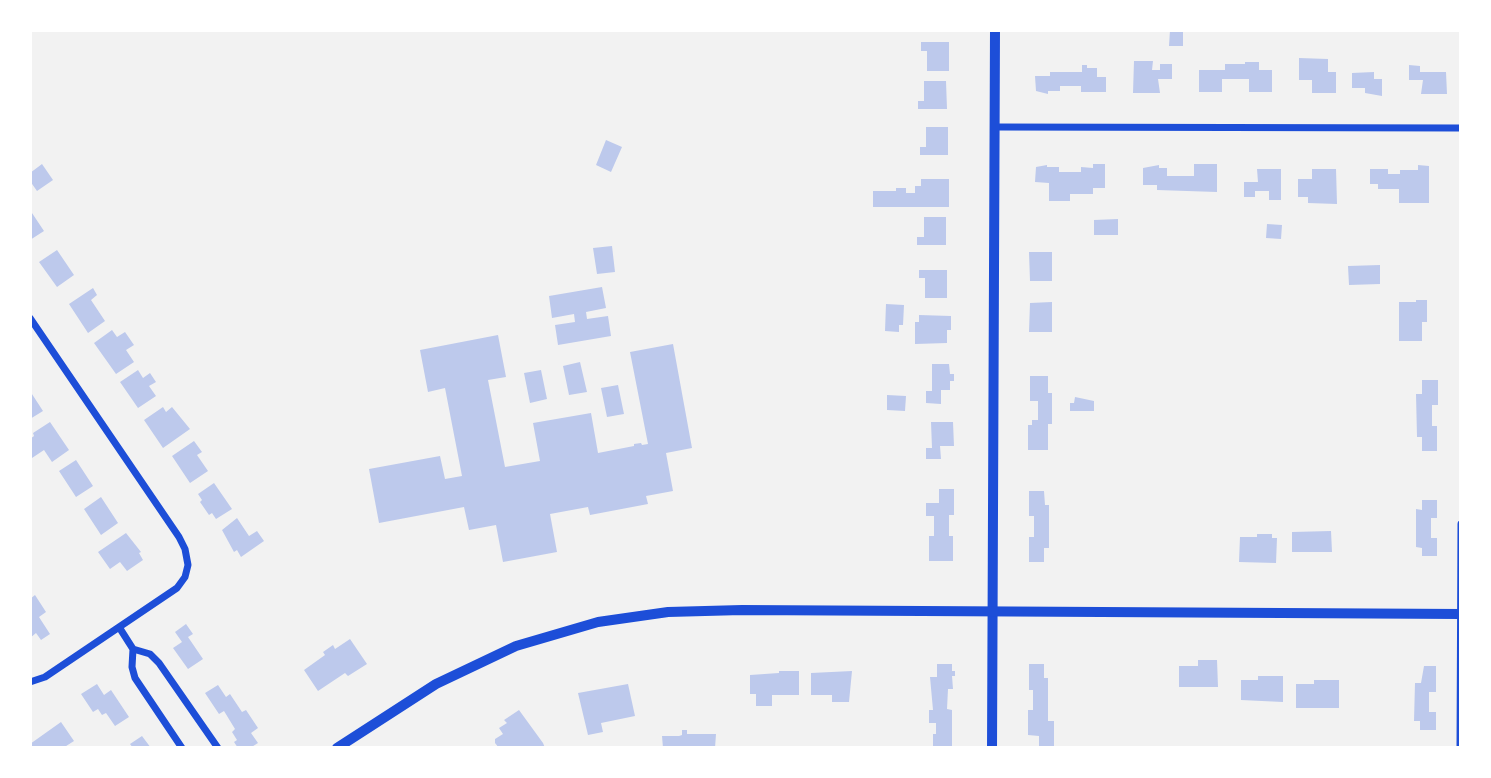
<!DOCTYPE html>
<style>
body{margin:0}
#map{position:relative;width:1491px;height:778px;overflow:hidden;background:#f2f2f2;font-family:Quicksand,sans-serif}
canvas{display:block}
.frame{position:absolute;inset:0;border:32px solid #fff;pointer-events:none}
</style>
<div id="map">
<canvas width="1491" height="778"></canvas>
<div class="frame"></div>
</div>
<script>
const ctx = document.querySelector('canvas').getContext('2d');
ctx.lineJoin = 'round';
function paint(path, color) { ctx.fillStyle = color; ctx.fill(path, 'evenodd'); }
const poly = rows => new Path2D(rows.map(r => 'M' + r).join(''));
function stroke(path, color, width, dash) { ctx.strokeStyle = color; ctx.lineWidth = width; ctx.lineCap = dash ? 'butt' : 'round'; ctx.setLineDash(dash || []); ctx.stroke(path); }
const building = poly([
 [1170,30,1183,30,1183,46,1169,46],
 [921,42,949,42,949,71,927,71,927,51,921,51],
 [1299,58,1328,59,1328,72,1336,72,1336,93,1312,93,1312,80,1299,80],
 [1134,61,1153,61,1152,70,1160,70,1160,64,1172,64,1172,79,1158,79,1160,93,1133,93],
 [1245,62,1259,62,1259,70,1272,70,1272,92,1249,92,1249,79,1222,79,1222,92,1199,92,1199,70,1225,70,1225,64,1245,64],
 [1082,65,1087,65,1087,68,1097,68,1097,77,1106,77,1106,92,1081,92,1081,86,1060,86,1060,91,1048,91,1048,94,1036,91,1035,76,1050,76,1050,72,1082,72],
 [1409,65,1420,66,1420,72,1446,72,1447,94,1421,94,1423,80,1409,80],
 [1374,72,1374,79,1382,79,1382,96,1365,93,1365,88,1352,88,1352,73],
 [924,81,946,81,947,109,918,109,918,101,924,101],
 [926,127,948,127,948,155,920,155,920,147,926,147],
 [606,140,622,147,611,172,596,165],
 [42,164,53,180,37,191,30,181,30,173],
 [1093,164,1105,164,1105,188,1093,188,1093,194,1070,194,1070,201,1049,201,1049,183,1035,182,1036,167,1047,165,1047,167,1059,167,1059,172,1081,172,1081,167,1093,168],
 [1194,164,1217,164,1217,192,1157,190,1157,185,1143,185,1143,168,1159,165,1159,168,1167,168,1167,176,1194,176],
 [1418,165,1429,166,1429,203,1399,203,1399,189,1378,189,1378,184,1370,184,1370,169,1388,169,1388,174,1400,174,1400,170,1418,170],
 [1257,169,1281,169,1281,200,1269,200,1269,191,1255,191,1255,197,1244,197,1244,182,1258,182],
 [1312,169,1336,169,1337,204,1308,203,1308,197,1298,197,1298,179,1312,179],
 [921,179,949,179,949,207,873,207,873,191,896,191,896,188,906,188,906,193,915,193,915,186,921,186],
 [30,210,44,231,30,240],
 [924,217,946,217,946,245,917,245,917,237,924,237],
 [1118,219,1118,235,1094,235,1094,220],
 [1267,224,1282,225,1281,239,1266,238],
 [612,246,615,272,597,274,593,248],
 [57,250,74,275,57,287,39,262],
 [1029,252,1052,252,1052,281,1030,281],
 [1380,265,1380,284,1349,285,1348,266],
 [919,270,947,270,947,298,925,298,925,278,919,278],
 [602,287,606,308,586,312,587,319,608,316,611,336,558,345,555,325,575,322,574,314,552,318,549,296],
 [93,288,97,295,91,300,105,321,88,333,69,304],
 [1416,300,1427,300,1427,322,1422,322,1422,341,1399,341,1399,302,1416,302],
 [1052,302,1052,332,1029,332,1030,303],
 [886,304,904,305,903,325,899,325,899,332,885,331],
 [919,315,951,316,951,330,947,330,947,343,915,344,915,322,919,322],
 [112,330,117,337,125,332,134,345,126,350,134,362,116,374,94,343],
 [498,335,506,377,488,380,505,467,540,461,533,423,591,413,598,453,634,446,634,444,641,443,642,445,648,444,630,352,673,344,692,448,666,453,673,491,646,496,648,504,590,515,588,507,550,514,557,552,503,562,496,525,469,530,464,507,379,523,369,469,440,456,445,479,462,476,445,388,428,392,420,350],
 [580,362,587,392,569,395,563,366],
 [932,364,949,364,950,374,954,374,954,381,950,381,950,390,941,390,941,404,926,403,926,391,932,391],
 [138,370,143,378,150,373,156,382,149,386,156,396,138,408,120,382],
 [541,370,547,399,530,403,524,373],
 [1030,376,1048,376,1048,393,1052,393,1052,424,1048,424,1048,450,1028,450,1028,425,1032,425,1032,420,1038,420,1038,401,1030,401],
 [1422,380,1438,380,1438,405,1432,405,1432,426,1437,426,1437,451,1422,451,1422,437,1417,437,1416,394,1422,394],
 [618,385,624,414,607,417,601,388],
 [30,391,43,411,30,419],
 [887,395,906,396,905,411,887,410],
 [1075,397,1094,401,1094,411,1070,411,1070,403,1074,403],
 [163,407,166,412,172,407,190,429,163,448,144,420],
 [50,422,69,450,52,462,44,450,32,458,30,455,30,439,34,436,33,433],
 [931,422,953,422,954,446,940,446,941,459,926,459,926,448,932,448],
 [194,441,202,452,197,455,208,471,190,483,172,456],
 [76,460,93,486,76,497,59,471],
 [214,483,232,509,216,519,212,513,209,515,200,502,202,500,198,494],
 [939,489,954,489,954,515,949,515,949,536,953,536,953,561,929,561,929,536,934,536,934,516,926,516,926,503,939,503],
 [1029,491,1044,491,1045,505,1049,505,1049,548,1044,548,1044,562,1029,562,1029,537,1034,537,1034,516,1029,516],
 [101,497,118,523,101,535,84,509],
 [1422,500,1437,500,1437,518,1431,518,1431,538,1437,538,1437,556,1422,556,1422,548,1416,547,1416,509,1422,510],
 [237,518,249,536,257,531,264,541,241,557,237,550,234,552,222,530],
 [1331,531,1332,552,1292,552,1292,532],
 [126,533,141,552,139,553,143,560,127,571,120,562,110,569,98,552],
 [1257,534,1272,534,1272,538,1277,538,1276,563,1239,562,1240,537,1257,537],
 [35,595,46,612,39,617,50,634,41,640,36,633,30,638,30,599],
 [186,624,193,634,188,637,203,659,188,669,173,648,182,642,175,632],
 [350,639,367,664,348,676,345,673,318,691,304,670,325,655,323,652,333,645,335,649],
 [1198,660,1217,660,1218,687,1179,687,1179,666,1198,666],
 [937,664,952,664,952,671,955,671,955,676,952,676,953,689,948,689,947,709,952,710,952,746,933,746,933,734,936,734,936,723,929,723,929,710,933,710,930,677,937,677],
 [1029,664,1044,664,1044,678,1048,678,1048,721,1054,721,1054,746,1039,746,1039,736,1028,735,1028,710,1033,710,1033,690,1029,690],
 [1424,666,1436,666,1436,692,1429,692,1429,712,1436,712,1436,730,1420,730,1420,721,1414,721,1415,683,1421,683],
 [779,671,799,671,799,695,772,695,772,706,756,706,756,694,750,694,750,675,779,673],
 [852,671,849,702,832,702,832,695,811,695,811,673],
 [1258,676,1283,676,1283,702,1241,700,1241,680,1258,680],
 [1314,680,1339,680,1339,708,1296,708,1296,684,1314,684],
 [97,684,104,695,111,690,129,717,115,726,106,713,102,715,98,709,93,712,81,694],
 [628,684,635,716,601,723,603,732,588,735,578,693],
 [218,685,226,697,230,694,242,712,246,710,258,728,251,733,258,743,250,748,238,748,234,742,237,740,232,732,235,729,224,711,219,714,205,693],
 [519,710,543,743,545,748,499,748,495,743,495,739,503,734,499,728,507,723,504,720],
 [61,722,74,741,63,748,30,748,30,744],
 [682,730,687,730,687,734,716,734,715,748,663,748,662,736,679,736,682,735],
 [142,736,151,748,133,748,130,744]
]);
const minor = poly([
 [996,127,1461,128],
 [30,318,179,537,185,549,188,565,185,577,177,588,45,677,30,682],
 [119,627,133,649,132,667,135,678,182,748],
 [133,649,150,654,159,663,218,748],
 [1460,748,1461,524]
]);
const tertiary = poly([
 [992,748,995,30]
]);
const secondary = poly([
 [337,748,436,684,516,646,598,622,668,612,742,610,1461,614]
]);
paint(building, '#bdc9ec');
stroke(minor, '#1d4ed8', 7);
stroke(tertiary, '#1d4ed8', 10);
stroke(secondary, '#1d4ed8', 10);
</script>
